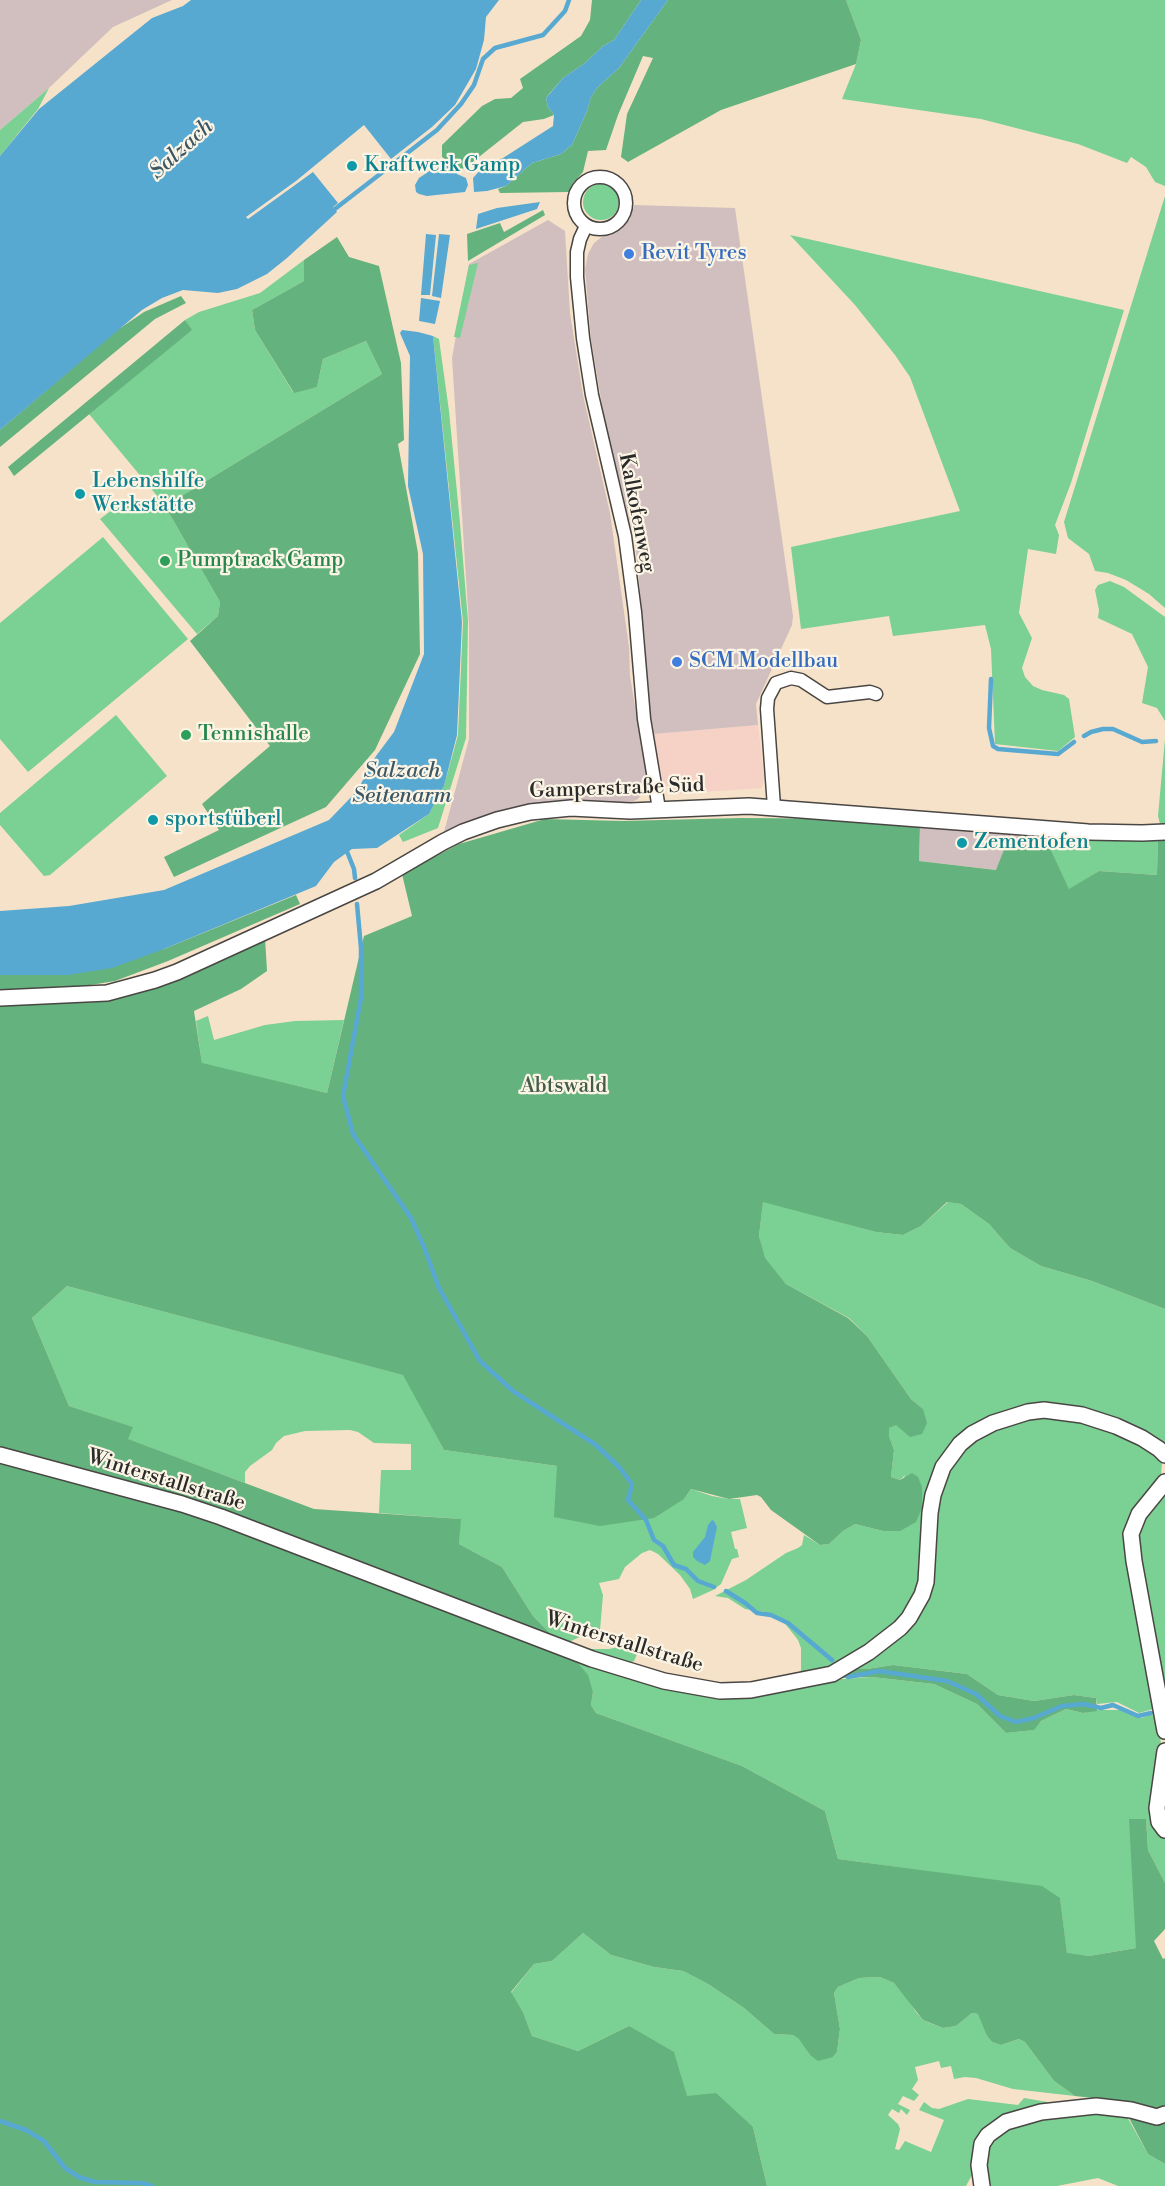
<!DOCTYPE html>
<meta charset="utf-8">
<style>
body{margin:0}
canvas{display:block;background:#f6e2c8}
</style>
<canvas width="1165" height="2186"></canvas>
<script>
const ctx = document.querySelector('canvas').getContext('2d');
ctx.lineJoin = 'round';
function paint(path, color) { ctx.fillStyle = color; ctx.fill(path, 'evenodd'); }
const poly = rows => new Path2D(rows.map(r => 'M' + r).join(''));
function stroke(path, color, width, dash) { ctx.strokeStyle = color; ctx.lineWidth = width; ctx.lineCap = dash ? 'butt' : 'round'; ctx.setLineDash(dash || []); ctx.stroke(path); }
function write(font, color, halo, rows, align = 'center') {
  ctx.font = font + ' "Libre Bodoni",serif'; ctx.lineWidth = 4.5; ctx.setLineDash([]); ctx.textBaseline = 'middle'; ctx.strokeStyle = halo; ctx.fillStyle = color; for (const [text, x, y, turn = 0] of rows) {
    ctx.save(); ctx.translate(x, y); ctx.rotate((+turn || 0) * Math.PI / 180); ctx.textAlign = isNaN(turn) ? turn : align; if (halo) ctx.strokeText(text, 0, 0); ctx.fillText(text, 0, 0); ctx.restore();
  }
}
const built = poly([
 [758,725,764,776,762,788,675,794,663,783,653,734]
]);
const industrial = poly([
 [0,0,172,0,113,27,49,88,0,130],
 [634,205,735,208,793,616,792,625,756,704,758,725,653,734,647,699,645,641,635,541,605,423,591,339,585,269,588,254,594,243,603,236,622,226,630,219],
 [548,220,565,231,570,313,583,395,610,513,629,647,630,676,647,778,645,789,638,799,628,804,612,806,548,802,498,811,444,832,469,739,469,625,452,358,469,264],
 [920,825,1023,836,1005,847,997,870,919,861]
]);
const green = poly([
 [846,0,1165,0,1165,186,1155,182,1146,167,1131,157,1127,163,1078,144,981,119,842,99,856,64,861,40],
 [49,88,38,109,0,156,0,130],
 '583 202a18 18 0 1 1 36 0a18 18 0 1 1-36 0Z',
 [1165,196,1165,608,1149,594,1126,580,1108,573,1095,571,1089,554,1068,538,1064,522],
 [790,235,1124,310,1071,483,1055,525,1059,535,1056,554,1028,549,1019,613,1032,638,1022,668,1025,677,1033,686,1042,690,1064,695,1069,699,1075,737,1058,751,995,744,991,649,985,625,893,636,889,616,801,629,791,547,960,511,910,377,895,355,855,305],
 [304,260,304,281,252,310,255,330,293,392,317,387,323,359,366,341,382,374,165,506,220,602,218,616,197,634,100,519,120,504,132,499,140,499,149,505,158,497,89,414,191,330,185,320,199,312,260,293],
 [478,263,460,338,454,337,469,265],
 [433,336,439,339,449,411,460,523,468,621,466,738,438,828,403,842,399,835,429,814,444,786,458,735,463,622],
 [103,537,188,639,28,772,0,739,0,623],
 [1110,581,1124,587,1165,617,1165,721,1157,708,1142,703,1148,667,1132,634,1098,618,1099,610,1095,590,1098,585],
 [116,715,167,776,50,875,44,876,0,825,0,813],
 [1165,739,1165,827,1160,824,1158,816],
 [1044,835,1158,836,1157,875,1099,871,1069,890],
 [208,1016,214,1040,265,1025,295,1021,344,1020,327,1093,202,1064,196,1021],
 [763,1201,876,1232,903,1235,921,1226,948,1202,961,1204,989,1224,1010,1248,1041,1266,1092,1281,1165,1309,1165,1446,1053,1407,950,1448,925,1545,916,1600,886,1635,828,1670,797,1676,801,1670,801,1648,798,1640,783,1621,766,1612,745,1609,728,1598,715,1596,746,1580,786,1553,798,1548,802,1545,804,1535,820,1545,829,1544,843,1531,855,1524,883,1531,905,1475,900,1480,891,1477,894,1450,889,1436,889,1428,923,1409,911,1399,867,1336,849,1318,786,1284,764,1258,759,1236],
 [67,1286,404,1375,444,1450,557,1466,684,1499,691,1489,712,1496,729,1499,740,1499,747,1528,731,1532,735,1549,737,1549,739,1557,732,1559,721,1584,713,1590,693,1599,690,1589,680,1575,658,1554,650,1550,642,1553,625,1567,619,1579,599,1583,603,1595,600,1630,588,1633,569,1642,557,1641,533,1616,502,1567,459,1544,460,1519,379,1513,381,1470,411,1470,411,1444,374,1443,358,1432,350,1430,305,1431,284,1436,276,1443,272,1450,250,1466,245,1472,245,1483,127,1439,132,1427,69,1406,32,1318],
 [1037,1414,1112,1428,1159,1454,1162,1462,1161,1476,1132,1517,1157,1708,1139,1713,1117,1702,1097,1704,1096,1698,1074,1695,1034,1701,998,1695,967,1674,893,1665,867,1669,849,1669,914,1618,936,1499,949,1465,976,1437],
 [1165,1490,1165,1703,1137,1531,1141,1518],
 [628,1645,628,1651,638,1652,634,1661,626,1665,588,1649,609,1649],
 [570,1654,684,1690,872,1677,934,1684,977,1704,1006,1733,1033,1730,1041,1721,1066,1709,1083,1713,1097,1710,1120,1710,1141,1718,1159,1713,1161,1748,1151,1818,1152,1827,1165,1838,1165,1883,1148,1850,1146,1820,1136,1948,1089,1956,1067,1954,1060,1899,984,1879,838,1859,825,1811,742,1766,596,1713,591,1705,593,1692],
 [583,1933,611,1955,654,1967,683,1971,708,1984,744,2008,774,2034,793,2035,800,2039,810,2055,833,2057,837,2052,840,2029,834,1993,838,1987,859,1978,880,1977,894,1983,907,1998,916,2012,923,2020,930,2023,943,2028,956,2026,972,2013,978,2014,982,2020,987,2036,992,2042,1001,2045,1019,2039,1025,2042,1054,2081,1075,2096,1013,2089,976,2078,965,2077,954,2079,951,2066,941,2068,939,2061,915,2067,918,2080,912,2089,919,2095,914,2101,903,2096,898,2104,910,2110,907,2115,901,2109,899,2113,892,2109,888,2115,898,2124,900,2129,895,2149,899,2150,905,2141,931,2152,944,2120,919,2110,924,2102,932,2108,939,2109,968,2099,1018,2105,1024,2098,1053,2103,1006,2114,988,2125,978,2140,973,2173,966,2186,767,2186,753,2127,687,2096,629,2026,578,2051,532,2036,523,2012,511,1993,534,1964,552,1961],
 [1092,2112,1125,2113,1148,2154,1165,2164,1165,2186,1118,2186,1098,2178,1057,2186,988,2186,985,2160,992,2143,999,2134,1009,2127,1032,2119]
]);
const forest = poly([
 [592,0,641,0,614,40,603,46,585,63,563,78,549,94,546,98,548,107,554,115,544,119,523,122,465,168,456,170,455,167,442,157,442,145,482,106,495,99,511,98,523,88,520,79,581,36,590,20],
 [668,0,846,0,861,40,856,64,721,110,628,162,621,157,627,114,653,58,643,56,618,115,606,150,588,151,583,172,573,183,569,192,500,193,498,189,506,186,532,163,561,154,572,145,587,111,591,97,597,88,619,68],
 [543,210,545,215,468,261,467,234,500,223,504,232],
 [337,237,349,257,379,266,401,363,404,440,398,444,418,553,420,654,375,750,326,807,174,877,164,857,219,830,202,804,270,746,190,641,218,616,220,602,165,506,382,374,366,341,323,359,317,387,294,393,255,330,252,310,304,281,304,260],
 [181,296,186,303,155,319,0,447,0,430,116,331,144,312],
 [185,320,192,330,14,476,8,467],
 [741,818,873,819,920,825,919,861,996,870,1005,847,1023,836,1044,835,1069,889,1099,871,1157,875,1158,836,1165,838,1165,1309,1092,1281,1041,1266,1010,1248,989,1224,961,1204,947,1202,921,1226,903,1235,876,1232,763,1202,759,1236,765,1258,786,1284,848,1318,867,1336,911,1399,923,1409,927,1423,922,1434,910,1437,896,1425,889,1428,889,1436,894,1450,891,1477,900,1480,912,1473,918,1477,922,1487,922,1508,916,1522,900,1531,883,1531,855,1524,843,1531,829,1544,820,1545,771,1510,761,1497,757,1495,729,1499,691,1489,684,1499,654,1518,600,1526,554,1517,557,1466,444,1450,403,1375,67,1286,32,1318,69,1406,133,1427,128,1439,314,1509,461,1519,459,1544,502,1567,533,1616,570,1654,588,1675,593,1692,591,1705,596,1713,742,1766,825,1811,838,1859,1042,1886,1060,1898,1067,1953,1089,1956,1136,1948,1129,1819,1146,1819,1148,1850,1165,1883,1165,1929,1154,1941,1163,1959,1165,1958,1165,2164,1148,2154,1120,2101,1075,2096,1054,2081,1025,2042,1019,2039,1001,2045,992,2042,987,2036,978,2014,972,2013,956,2026,943,2028,923,2020,894,1983,880,1977,859,1978,838,1987,834,1993,840,2029,837,2052,833,2057,818,2061,810,2055,799,2039,793,2035,774,2034,744,2008,708,1984,683,1971,654,1967,611,1955,583,1933,552,1961,534,1964,511,1992,523,2012,532,2036,578,2051,629,2026,674,2052,687,2096,716,2093,753,2127,767,2186,0,2186,0,1005,97,1002,140,991,265,938,267,971,241,989,194,1011,202,1063,327,1093,364,936,412,916,402,874,459,844,545,819,622,821],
 [296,895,300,904,168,961,115,981,66,989,0,991,0,975,164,949],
 [893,1665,967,1674,998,1695,1034,1701,1074,1695,1096,1698,1097,1711,1083,1713,1066,1709,1041,1721,1034,1730,1006,1733,977,1704,934,1684,872,1677,840,1678,849,1669,867,1669]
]);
const water = poly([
 [191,0,499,0,486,17,484,40,476,69,455,105,432,127,391,159,364,125,296,181,246,217,248,219,313,172,338,203,333,207,337,212,287,258,267,274,237,289,218,293,183,290,162,298,142,310,0,430,0,156,39,109,152,18,183,6],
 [641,0,668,0,619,68,597,88,591,97,587,111,572,145,561,154,532,163,506,186,487,191,474,192,473,178,483,167,503,158,553,126,554,115,548,107,546,98,563,78,585,63,603,46,614,40],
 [450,165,455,167,457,174,466,178,468,185,465,192,427,196,419,194,416,192,415,185,419,178,431,170],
 [540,202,537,209,476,229,478,214,497,208],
 [426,234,436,235,430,295,421,295],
 [439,234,450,235,441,298,432,296],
 [421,298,440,301,435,324,419,321],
 [402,330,418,332,433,336,462,622,457,735,444,786,429,814,377,848,352,849,334,862,316,886,164,949,112,968,68,975,0,975,0,911,69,906,164,890,329,820,357,791,376,756,394,732,424,654,423,554,408,486,410,356,400,333],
 [712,1520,714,1521,717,1527,710,1561,705,1565,697,1561,693,1557,693,1552,705,1537,708,1525]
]);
const stream = poly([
 [331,212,437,130,461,104,474,85,483,59,495,48,543,35,565,11,569,0],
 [991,679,989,728,993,746,998,749,1058,754,1074,742],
 [1084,736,1091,732,1103,729,1113,729,1142,742,1156,741],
 [346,849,354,869,355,878],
 [357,904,361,948,361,998,343,1096,353,1134,411,1218,424,1247,439,1288,480,1361,513,1391,596,1445,619,1467,632,1484,628,1500,646,1520,654,1540,663,1546,674,1565,686,1569,698,1581,714,1587],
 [726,1591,745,1603,757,1613,771,1615,788,1623,832,1660],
 [848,1677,879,1671,947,1681,976,1694,1000,1716,1016,1722,1034,1718,1062,1706,1084,1704,1101,1708,1113,1705,1138,1716,1151,1713],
 [0,2121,26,2130,44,2141,65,2168,79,2177,95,2182,143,2183,152,2186]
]);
const minor = poly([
 '574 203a26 26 0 1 1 52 0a26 26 0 1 1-52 0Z',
 [586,226,580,239,577,252,577,277,583,338,592,395,625,536,635,612,644,719,659,809],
 [774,807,767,709,768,698,776,683,791,678,801,680,827,697,870,692,876,694]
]);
const tertiary = poly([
 [0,998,107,993,155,980,177,972,376,881,443,842,463,832,497,820,530,812,571,808,630,811,749,806,1088,832,1142,833,1165,832],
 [0,1455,182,1504,221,1517,592,1659,664,1681,720,1691,751,1690,832,1674,869,1652,900,1628,909,1618,922,1595,926,1582,930,1513,933,1495,943,1467,960,1444,972,1434,993,1423,1028,1412,1044,1410,1082,1415,1116,1426,1142,1438,1159,1449,1165,1455],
 [1165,1482,1139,1514,1131,1534,1134,1561,1165,1731],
 [1165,1751,1157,1808,1159,1822,1165,1830],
 [982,2186,979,2165,982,2144,988,2135,1006,2122,1041,2112,1096,2106,1131,2110,1157,2117,1165,2114]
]);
const markers = [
 [352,166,6,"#0f9aa8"],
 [629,254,6,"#3f7fe0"],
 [80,494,6,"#0f9aa8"],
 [165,561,6,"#2e9e5b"],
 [677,662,6,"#3f7fe0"],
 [186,735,6,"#2e9e5b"],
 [153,820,6,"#0f9aa8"],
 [962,843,6,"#0f9aa8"]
];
const cultureNames = [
 ["Kraftwerk Gamp",364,166],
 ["Lebenshilfe",92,482],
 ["Werkstätte",92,506],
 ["sportstüberl",165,820],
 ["Zementofen",974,843]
];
const shopNames = [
 ["Revit Tyres",641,254],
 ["SCM Modellbau",689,662]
];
const streetNames = [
 ["Kalkofenweg",636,513,79],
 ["Gamperstraße Süd",617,789,-2],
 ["Winterstallstraße",166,1481,17],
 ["Winterstallstraße",624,1643,17]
];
const leisureNames = [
 ["Pumptrack Gamp",177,561],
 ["Tennishalle",198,735]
];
const parkNames = [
 ["Abtswald",564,1087]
];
const waterNames = [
 ["Salzach",182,150,-42],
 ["Salzach",402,772],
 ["Seitenarm",402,797]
];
paint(built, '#f6d1c5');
paint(industrial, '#d1bfbf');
paint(green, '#7bd093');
paint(forest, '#64b27d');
paint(water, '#58a9d2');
stroke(stream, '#58a9d2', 4.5);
stroke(minor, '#494643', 15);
stroke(tertiary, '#494643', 18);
stroke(minor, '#fff', 12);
stroke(tertiary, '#fff', 15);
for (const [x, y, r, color] of markers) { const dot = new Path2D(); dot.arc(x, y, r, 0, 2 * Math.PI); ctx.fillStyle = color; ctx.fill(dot); stroke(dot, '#fcf5e5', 2); }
write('21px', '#0d838f', '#fcf5e5', cultureNames, 'left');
write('21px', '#366cbe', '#fcf5e5', shopNames, 'left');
write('21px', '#2b2b2b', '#fcf5e5', streetNames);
write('21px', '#27864d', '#fcf5e5', leisureNames, 'left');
write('21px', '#435d4a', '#fcf5e5', parkNames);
write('italic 22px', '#3b5765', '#fcf5e5', waterNames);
</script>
